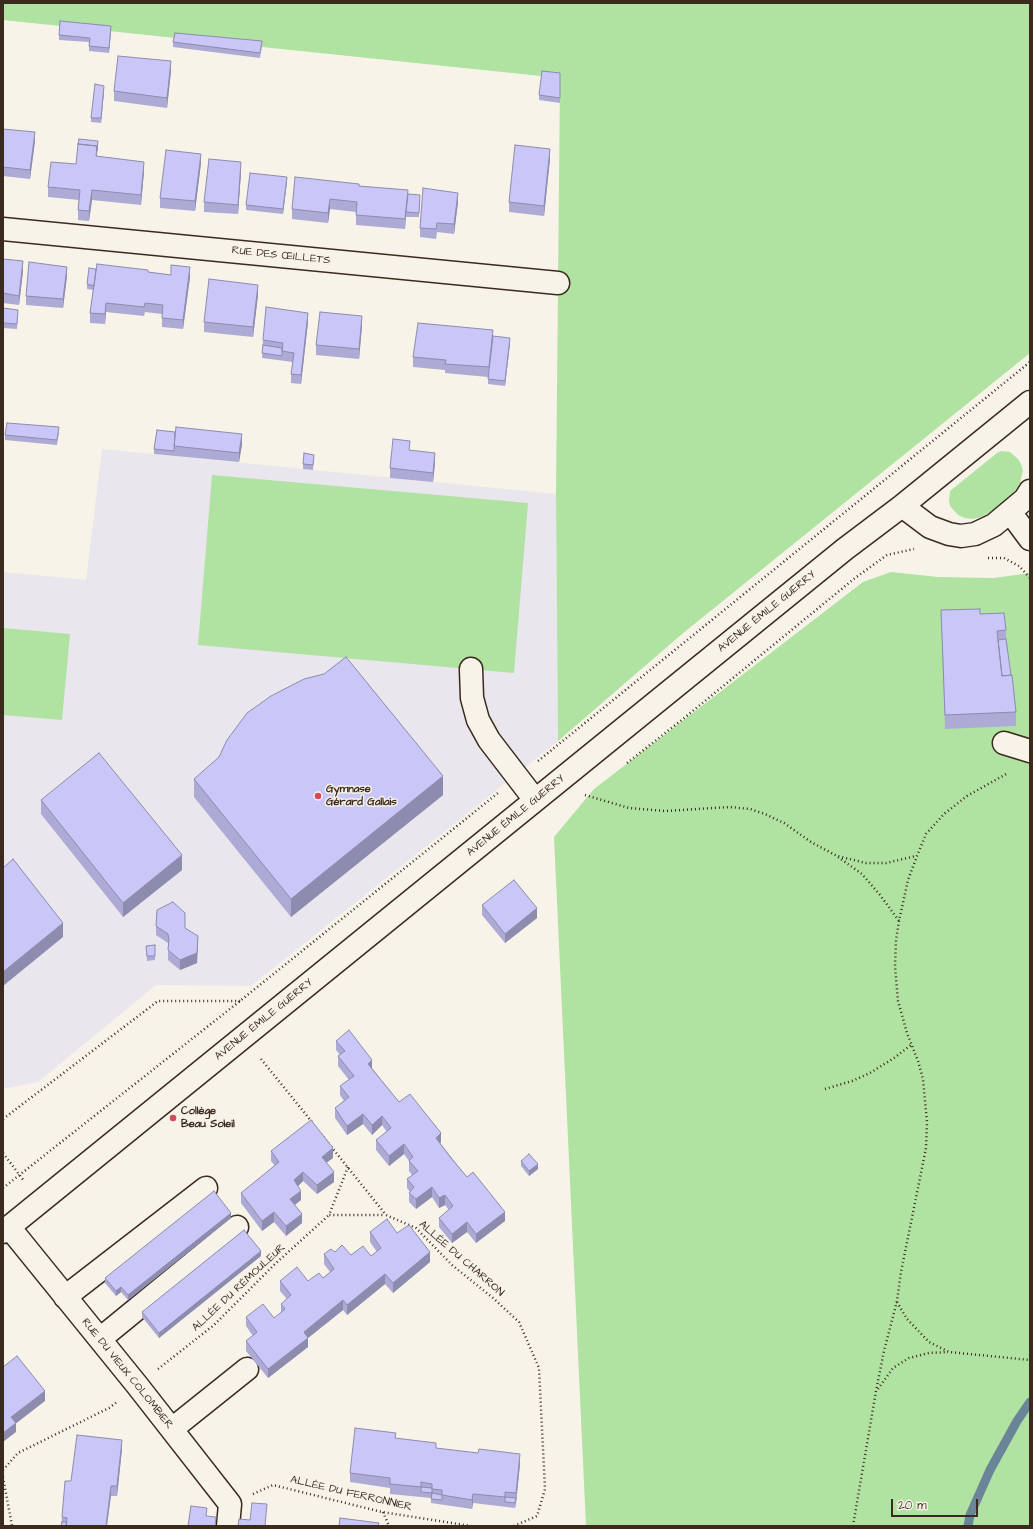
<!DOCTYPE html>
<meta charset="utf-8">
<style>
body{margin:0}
#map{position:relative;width:1033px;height:1529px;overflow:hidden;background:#f7f3e8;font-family:"Architects Daughter",sans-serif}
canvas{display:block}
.frame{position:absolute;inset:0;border:4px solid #3b2a1e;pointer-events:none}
.scale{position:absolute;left:891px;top:1499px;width:87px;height:18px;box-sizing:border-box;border:2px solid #3b2a1e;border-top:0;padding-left:5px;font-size:12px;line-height:14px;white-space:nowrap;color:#3b2a1e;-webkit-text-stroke:3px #f7f3e8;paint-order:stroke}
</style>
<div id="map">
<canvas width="1033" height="1529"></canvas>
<div class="frame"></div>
<div class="scale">20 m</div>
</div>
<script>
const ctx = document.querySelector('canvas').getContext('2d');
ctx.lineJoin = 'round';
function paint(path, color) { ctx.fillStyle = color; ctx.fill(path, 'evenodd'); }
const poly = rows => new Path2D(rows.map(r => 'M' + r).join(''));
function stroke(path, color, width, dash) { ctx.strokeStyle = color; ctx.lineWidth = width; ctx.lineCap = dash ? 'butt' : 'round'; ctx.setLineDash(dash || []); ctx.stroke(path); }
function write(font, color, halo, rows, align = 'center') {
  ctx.font = font + ' "Architects Daughter",sans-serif'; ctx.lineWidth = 3; ctx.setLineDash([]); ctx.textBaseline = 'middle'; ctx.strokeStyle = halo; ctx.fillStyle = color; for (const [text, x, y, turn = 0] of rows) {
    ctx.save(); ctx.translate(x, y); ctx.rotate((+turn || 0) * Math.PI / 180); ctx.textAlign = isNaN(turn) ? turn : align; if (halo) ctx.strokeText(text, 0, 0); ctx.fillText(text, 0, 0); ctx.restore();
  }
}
const built = poly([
 [102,449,556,494,558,741,251,986,156,985,38,1082,3,1089,3,572,86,580]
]);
const green = poly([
 [3,3,1030,3,1030,353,682,634,558,741,556,494,560,78,3,20],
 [1001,451,1010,452,1018,459,1021,464,1023,471,1021,478,1020,484,1014,492,1009,499,997,509,981,517,972,519,965,518,958,515,950,506,949,500,950,491,997,453],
 [212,475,528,503,514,673,198,645],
 [891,572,938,577,994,578,1030,573,1030,1526,586,1526,554,837,594,789,863,582],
 [3,628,70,634,62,720,3,715]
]);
const stream = poly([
 [968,1526,970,1515,990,1470,1017,1421,1030,1402]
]);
const path = poly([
 [988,558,1004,558,1019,566,1030,578],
 [538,761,1030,362],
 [627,763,683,719,855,578,887,555,914,549],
 [585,795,629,808,665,811,730,807,750,809,765,814,784,823,811,842,837,856,866,863,886,863,916,856],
 [838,857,862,874,880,895,899,921],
 [261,1059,312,1122],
 [825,1089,852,1081,870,1073,894,1058,911,1045],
 [3,1119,158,1001,241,1001],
 [321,1134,386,1215,416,1228,452,1265,493,1298,519,1322,539,1368,545,1489,537,1516,514,1526],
 [3,1153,24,1181],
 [348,1167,329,1215,385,1215],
 [3,1188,240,1001,498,793],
 [897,1302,907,1319,929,1342,949,1352,1030,1360],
 [158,1369,214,1325,274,1265,329,1215],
 [878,1389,893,1368,909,1358,929,1353,948,1352],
 [3,1470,18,1453,109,1408,117,1402],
 [3,1477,12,1526],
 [253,1494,273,1485,382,1512,471,1526],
 [383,1512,389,1526],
 [853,1526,876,1391,884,1351,897,1301,901,1272,926,1148,927,1122,923,1079,918,1061,907,1033,898,1001,895,966,896,940,899,921,908,880,917,856,926,834,944,814,967,796,1008,773]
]);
const minor = poly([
 [3,229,558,283],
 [902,506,930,527,949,534,961,536,975,534,994,525,1025,499,1030,491],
 [1010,512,1030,539],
 [471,669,472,698,478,720,489,740,535,800],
 [1004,743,1030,751],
 [9,1227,137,1385,230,1504,228,1526],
 [3,1232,845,549,902,506,1030,402],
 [65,1297,206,1188],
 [100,1339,237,1227],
 [172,1429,247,1369]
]);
const wall = poly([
 [111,31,109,53,89,51,89,42,59,40,59,35],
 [173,42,262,46,260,58,173,47],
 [171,71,167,108,114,101,114,91],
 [560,73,560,103,539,100,539,95],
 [104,91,101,123,91,122,91,118],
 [3,129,35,141,30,179,3,176],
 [98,146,97,156,144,171,141,205,92,200,89,221,78,220,78,210,79,200,48,197,48,187],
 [550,159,544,216,509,212,509,202],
 [201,163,195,211,160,208,160,198],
 [241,172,238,214,204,212,204,202],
 [287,181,283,214,246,210,246,205],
 [359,186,408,194,420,200,419,217,406,217,405,229,356,225,356,212,330,209,328,223,292,219,292,209],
 [458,202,454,234,437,232,436,239,420,237,420,228],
 [3,259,23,271,19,305,3,303],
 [96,269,148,272,190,277,183,329,162,327,162,314,145,312,144,316,106,312,105,324,90,323,90,313,93,290,87,289,87,284],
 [67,276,63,308,26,305,26,296],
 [258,295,253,337,204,332,204,322],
 [3,308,18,315,17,329,3,328],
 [308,322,301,384,291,383,291,374,293,362,262,358,263,340],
 [362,326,359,359,316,355,316,345],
 [493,336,510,343,505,386,488,384,488,377,445,373,445,370,413,367,413,357],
 [157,430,242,444,239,462,154,454,154,449],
 [59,432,57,445,5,440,5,435],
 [410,450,435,463,433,482,390,478,390,468],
 [314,460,313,470,303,469,303,464],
 [941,610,980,614,1006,630,1006,639,1016,712,1016,726,945,729],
 [194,779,443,795,291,917,194,797],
 [41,800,182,870,123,917,41,814],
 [482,905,537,918,505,943,482,915],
 [156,926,185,928,198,946,197,963,180,970,168,960,168,943,156,935],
 [155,945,155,960,147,961,146,946],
 [336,1041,372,1068,399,1102,441,1142,440,1143,467,1177,505,1221,476,1243,467,1232,452,1243,439,1227,439,1218,449,1210,445,1205,439,1208,432,1197,416,1209,409,1202,409,1193,410,1192,407,1188,407,1179,412,1175,409,1171,409,1161,404,1154,389,1166,376,1150,376,1140,387,1132,382,1125,372,1135,363,1124,347,1135,335,1118,335,1108,344,1101,340,1095,340,1086,349,1080,338,1066,338,1056,340,1055,336,1050],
 [271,1151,333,1158,326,1163,334,1182,317,1194,303,1181,298,1186,301,1200,295,1205,302,1223,286,1236,274,1222,262,1231,241,1203,241,1193,275,1166,271,1161],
 [521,1161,538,1169,529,1176,521,1166],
 [231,1218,128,1300,121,1292,116,1296,105,1283,105,1278],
 [370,1232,397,1233,430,1262,393,1293,385,1284,347,1315,343,1310,308,1338,308,1347,268,1378,246,1351,246,1341,253,1336,246,1326,246,1317,274,1318,281,1313,281,1304,287,1299,280,1291,280,1281,308,1281,323,1278,330,1272,324,1264,324,1254,335,1252,351,1255,371,1256,377,1252,370,1242],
 [261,1256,159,1338,142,1317,142,1312],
 [396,1438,436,1448,520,1464,516,1503,515,1508,473,1503,472,1509,431,1503,431,1498,421,1497,421,1496,421,1497,390,1494,390,1488,350,1482,350,1473],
 [122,1449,117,1496,111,1496,61,1526,62,1517,71,1481]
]);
const shadedWall = poly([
 [111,26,111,31,109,53,109,48],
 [171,61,171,71,167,108,167,98],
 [104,86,104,91,101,123,101,118],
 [35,132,35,141,30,179,30,170],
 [550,149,550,159,544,216,544,206],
 [201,154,201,163,195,211,195,201],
 [144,162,144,171,141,205,141,195],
 [241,162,241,172,238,214,238,205],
 [287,177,287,181,283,214,283,209],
 [92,190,92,200,89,221,89,211],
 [408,190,408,199,406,212,405,229,405,219],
 [458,193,458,202,454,234,454,224],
 [330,199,330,209,328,223,328,213],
 [23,261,23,271,19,305,19,296],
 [67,267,67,276,63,308,63,299],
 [190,267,190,277,183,329,183,320],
 [258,285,258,295,253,337,253,327],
 [106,303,106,312,105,324,105,314],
 [308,313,308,322,301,384,301,375],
 [362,316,362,326,359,359,359,349],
 [510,338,510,343,505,386,505,381],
 [242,434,242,444,239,462,239,453],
 [435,453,435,463,433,482,433,473],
 [443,776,443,795,291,917,291,899],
 [182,855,182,870,123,917,123,903],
 [537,908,537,918,505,943,505,934],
 [63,923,63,937,3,986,3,972],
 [198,936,197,963,180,970,180,960],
 [372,1060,372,1070,368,1064],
 [363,1114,363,1124,347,1135,347,1126],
 [382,1116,382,1125,372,1135,372,1125],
 [441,1133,441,1142,436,1148,436,1138],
 [404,1144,404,1154,389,1166,389,1156],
 [333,1148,333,1158,322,1166,322,1157],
 [538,1164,538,1169,529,1176,529,1171],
 [303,1172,303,1181,294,1190,294,1180],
 [334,1172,334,1182,317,1194,317,1185],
 [432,1187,432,1197,416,1209,416,1199],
 [301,1191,301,1200,290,1208,290,1199],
 [445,1195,445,1205,439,1208,439,1198],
 [274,1212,274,1222,262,1231,262,1221],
 [505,1212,505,1221,476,1243,476,1234],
 [231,1213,231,1218,128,1300,128,1295],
 [302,1214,302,1223,286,1236,286,1226],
 [467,1222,467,1232,452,1243,452,1234],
 [261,1251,261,1256,159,1338,159,1333],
 [430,1252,430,1262,393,1293,393,1283],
 [385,1274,385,1284,347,1315,347,1305],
 [121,1287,121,1292,116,1296,116,1291],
 [343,1300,343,1310,308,1338,308,1347,268,1378,268,1369,304,1332],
 [45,1391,45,1401,14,1425,16,1423,16,1432,3,1442,3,1433,11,1417],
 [122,1440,122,1449,117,1496,117,1486],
 [520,1454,520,1464,516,1503,515,1508],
 [111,1486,111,1496,107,1526,106,1526],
 [473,1494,473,1503,472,1509,472,1500]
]);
const building = poly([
 [60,21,111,26,109,48,89,46,90,38,59,35,60,21],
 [175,33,262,41,260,53,173,42,175,33],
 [118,56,171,61,167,98,114,91,118,56],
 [542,71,560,73,560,98,539,95,542,71],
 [95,84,104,86,101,118,91,118,95,84],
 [3,129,35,132,30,170,3,167,3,129],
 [79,139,98,141,97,151,97,146,78,144,79,139],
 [78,144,97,146,96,156,144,162,141,195,92,190,89,211,78,210,80,190,48,187,51,162,76,164,78,144],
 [515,145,550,149,544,206,509,202,515,145],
 [166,150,201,154,195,201,160,198,166,150],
 [209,159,241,162,238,205,204,202,209,159],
 [250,173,287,177,283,209,246,205,250,173],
 [295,177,359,184,359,186,408,190,405,219,356,215,357,202,330,199,328,213,292,209,295,177],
 [423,188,458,193,454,224,437,223,436,229,420,228,423,188],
 [408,194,420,195,419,213,406,212,408,194],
 [3,259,23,261,19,296,3,293,3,259],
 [29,262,67,267,63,299,26,296,29,262],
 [97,264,148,270,148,272,171,275,171,265,190,267,183,320,162,318,163,305,145,303,144,307,106,303,105,314,90,313,97,264],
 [89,268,96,269,94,286,87,284,89,268],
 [209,279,258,285,253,327,204,322,209,279],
 [266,307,308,313,301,375,291,374,294,353,282,351,283,343,263,340,266,307],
 [3,308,18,310,17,324,3,323,3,308],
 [320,312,362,316,359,349,316,345,320,312],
 [418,323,493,330,489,367,445,364,446,360,413,357,418,323],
 [493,336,510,338,505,381,488,379,493,336],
 [263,345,282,348,282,356,262,353,263,345],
 [7,423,59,427,57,440,5,435,7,423],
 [176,427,242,434,239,453,174,446,176,427],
 [157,430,175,432,174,451,154,449,157,430],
 [393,439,410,441,409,450,435,453,433,473,390,468,393,439],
 [304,453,314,455,313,465,303,464,304,453],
 [980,609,980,614,1004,613,1006,630,997,631,1002,676,1012,675,1016,712,945,715,941,610,980,609],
 [1006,639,1011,675,1002,676,998,640,1006,639],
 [346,657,443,776,291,899,194,779,219,757,227,740,247,713,271,696,304,679,324,674,346,657],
 [99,753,182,855,123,903,41,800,99,753],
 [13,859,63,923,3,972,3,868,13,859],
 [514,880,537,908,505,934,482,905,514,880],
 [173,902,185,913,185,928,198,936,197,953,180,960,168,950,169,939,168,934,156,926,157,910,173,902],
 [155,945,155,956,147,956,146,946,155,945],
 [349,1030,372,1060,368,1064,399,1102,410,1094,441,1133,436,1138,451,1158,467,1177,473,1172,505,1212,476,1234,467,1222,452,1234,439,1218,453,1206,445,1195,439,1198,432,1187,416,1199,409,1193,414,1187,407,1179,418,1171,409,1161,413,1157,404,1144,389,1156,376,1140,391,1128,382,1116,372,1125,363,1114,347,1126,335,1108,349,1097,340,1086,354,1076,338,1056,345,1051,336,1041,349,1030],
 [311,1120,333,1148,322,1157,334,1172,317,1185,303,1172,294,1180,301,1191,290,1199,302,1214,286,1226,274,1212,262,1221,241,1193,279,1162,271,1151,311,1120],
 [529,1154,538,1164,529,1171,521,1161,529,1154],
 [214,1191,231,1213,128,1295,121,1287,116,1291,105,1278,214,1191],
 [387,1219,397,1233,409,1225,430,1252,393,1283,385,1274,347,1305,343,1300,304,1332,308,1338,268,1369,246,1341,257,1332,246,1317,263,1304,274,1318,285,1309,281,1304,291,1295,280,1281,297,1267,308,1281,319,1273,323,1278,334,1269,324,1254,331,1249,335,1252,342,1245,351,1255,363,1246,371,1256,381,1248,370,1232,387,1219],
 [244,1230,261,1251,159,1333,142,1312,244,1230],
 [17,1356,45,1391,11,1417,16,1423,3,1433,3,1367,17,1356],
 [355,1428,396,1433,395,1438,436,1443,436,1448,478,1453,479,1449,520,1454,516,1493,505,1492,505,1497,473,1494,472,1500,442,1495,442,1490,432,1489,432,1484,421,1482,421,1487,390,1484,390,1478,350,1473,355,1428],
 [77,1435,122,1440,117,1486,111,1486,106,1526,66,1526,67,1518,62,1517,65,1481,71,1481,77,1435],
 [421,1487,432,1488,432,1493,421,1492,421,1487],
 [432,1493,442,1495,442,1500,431,1499,432,1493],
 [505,1497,516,1498,515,1503,505,1502,505,1497],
 [252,1503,267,1504,265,1526,238,1526,239,1519,250,1520,252,1503],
 [191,1506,207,1508,206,1516,216,1517,215,1526,188,1526,191,1506],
 [340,1518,379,1523,378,1526,339,1526,340,1518],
 [62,1522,67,1522,66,1526,61,1526,62,1522]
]);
const markers = [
 [318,796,4,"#d1495b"],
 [173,1118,4,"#d1495b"]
];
const streetNames = [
 ["RUE DES ŒILLETS",281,256,6],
 ["AVENUE ÉMILE GUERRY",767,612,-39],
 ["AVENUE ÉMILE GUERRY",516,816,-39],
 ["AVENUE ÉMILE GUERRY",264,1020,-39],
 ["ALLÉE DU CHARRON",461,1259,41],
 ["ALLÉE DU RÉMOULEUR",239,1288,-43],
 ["RUE DU VIEUX COLOMBIER",127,1374,51],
 ["ALLÉE DU FERRONNIER",351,1494,13]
];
const poiNames = [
 ["Gymnase",326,790],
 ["Gérard Gallais",326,803],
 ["Collège",181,1112],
 ["Beau Soleil",181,1125]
];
paint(built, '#e9e6ed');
paint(green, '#b0e2a2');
stroke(stream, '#6b8598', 9);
stroke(minor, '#3b2a1e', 25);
stroke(path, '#3b2a1e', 2.5, [1, 3]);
stroke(minor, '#f7f3e8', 22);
paint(wall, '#adaad5');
paint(shadedWall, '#8d8bae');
paint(building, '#c9c6f8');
stroke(building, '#8d8bae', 1);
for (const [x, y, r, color] of markers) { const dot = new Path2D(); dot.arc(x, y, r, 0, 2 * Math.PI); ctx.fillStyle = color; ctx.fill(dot); stroke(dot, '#f7f3e8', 1.5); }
write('11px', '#3b2a1e', '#f7f3e8', streetNames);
write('bold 11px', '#3b2a1e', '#f7f3e8', poiNames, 'left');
</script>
